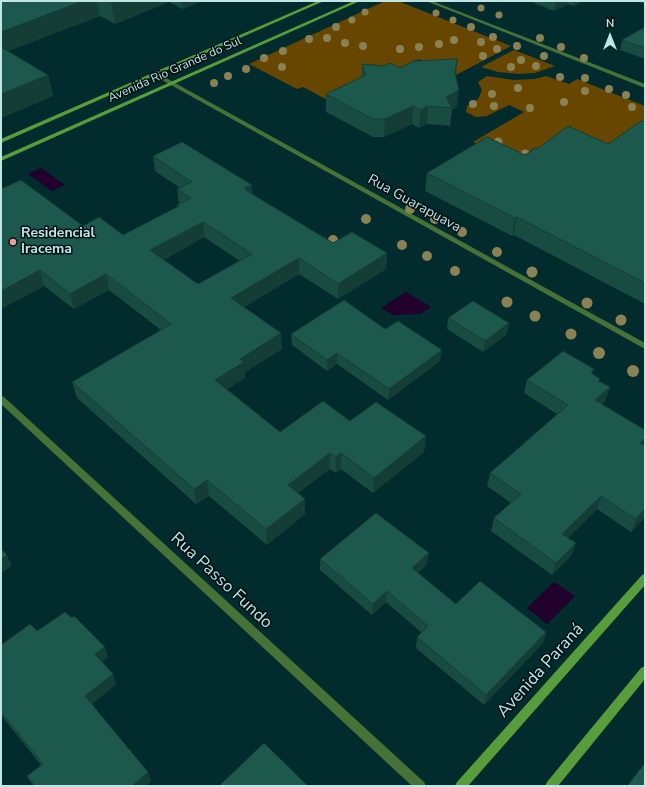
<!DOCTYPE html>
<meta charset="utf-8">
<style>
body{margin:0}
#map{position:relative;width:646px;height:787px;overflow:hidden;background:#012b2c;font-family:"Nunito Sans",sans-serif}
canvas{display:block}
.frame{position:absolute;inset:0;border:2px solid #c2e5e6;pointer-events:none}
.north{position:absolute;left:590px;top:16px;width:40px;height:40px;-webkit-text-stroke:3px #001112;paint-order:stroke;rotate:0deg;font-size:11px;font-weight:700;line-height:16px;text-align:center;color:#c2e5e6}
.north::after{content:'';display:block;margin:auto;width:14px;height:18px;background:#c2e5e6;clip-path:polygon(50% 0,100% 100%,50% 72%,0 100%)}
</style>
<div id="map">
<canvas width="646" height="787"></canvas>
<div class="frame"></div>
<div class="north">N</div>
</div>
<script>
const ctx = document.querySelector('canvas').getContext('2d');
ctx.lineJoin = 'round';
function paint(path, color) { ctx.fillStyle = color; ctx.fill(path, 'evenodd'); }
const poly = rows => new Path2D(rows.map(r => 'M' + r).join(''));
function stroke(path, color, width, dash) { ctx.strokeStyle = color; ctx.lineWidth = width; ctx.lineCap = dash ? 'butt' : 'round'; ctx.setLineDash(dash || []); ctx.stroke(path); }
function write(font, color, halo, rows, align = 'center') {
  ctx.font = font + ' "Nunito Sans",sans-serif'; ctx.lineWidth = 3; ctx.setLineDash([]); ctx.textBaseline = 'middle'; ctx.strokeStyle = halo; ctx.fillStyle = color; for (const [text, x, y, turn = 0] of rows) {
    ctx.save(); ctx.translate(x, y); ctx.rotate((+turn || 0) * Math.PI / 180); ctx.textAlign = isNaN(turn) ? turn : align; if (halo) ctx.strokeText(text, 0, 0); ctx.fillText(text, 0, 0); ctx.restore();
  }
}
const green = poly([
 [385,1,398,1,511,46,456,75,419,59,333,103,303,87,297,89,249,64],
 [514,50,555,66,535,73,518,74,498,72,481,67],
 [487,76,514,80,534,79,546,76,569,84,577,79,645,106,645,134,607,159,524,166,473,142,524,112,509,105,487,116,476,117,466,112,467,106,478,99,482,90,478,82]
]);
const water = poly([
 [41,168,65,185,52,191,28,174],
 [406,292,431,307,420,314,393,315,381,308],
 [554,582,575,596,547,624,527,608]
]);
const street = poly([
 [426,1,432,1,645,84,645,88,426,1],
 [153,73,157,73,645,343,645,349,153,75,153,73],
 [1,396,4,397,424,782,426,786,412,786,1,404,1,396]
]);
const secondary = poly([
 [318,1,324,1,1,143,1,139,318,1],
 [354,1,360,1,1,161,1,157,354,1],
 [645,574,645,585,468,786,455,786,457,782,642,575,645,574],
 [645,666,645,679,558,786,545,786,547,782,641,668,645,666]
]);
const trees = [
 [481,8,3.5],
 [365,12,3.5],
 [436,13,3.5],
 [499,15,3.5],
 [352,20,3.5],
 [453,20,3.5],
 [336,27,4],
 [471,27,4],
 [493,37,4],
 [327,38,4],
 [540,38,4],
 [309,39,4],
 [454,40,4],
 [481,42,4],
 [345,43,4],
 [439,44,4],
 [363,46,4],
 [517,46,4],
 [419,47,4],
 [561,47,4],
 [400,49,4],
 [497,49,4],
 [283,51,4],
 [483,56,4],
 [544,56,4],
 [264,58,4],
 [584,58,4],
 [521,60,4],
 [536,66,4],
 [282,67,4],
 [511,67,4],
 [246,69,4],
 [228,76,4],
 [560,77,4],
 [585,78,4],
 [214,83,4],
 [518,88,4],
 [609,89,4],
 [585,91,4],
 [492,94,4],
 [626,95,4],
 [564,102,4],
 [473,104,4],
 [494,106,4],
 [632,107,4],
 [530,108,4],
 [498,142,4.5],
 [525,154,4.5],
 [410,209,5],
 [366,219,5],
 [435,219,5],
 [462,232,5],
 [333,240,5],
 [402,245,5],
 [497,252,5],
 [427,256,5],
 [455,271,5],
 [532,272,5.5],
 [507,302,5.5],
 [587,303,5.5],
 [535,316,5.5],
 [621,320,5.5],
 [571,334,5.5],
 [599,353,6],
 [633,371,6]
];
const wall = poly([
 [1,1,202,1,183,9,169,2,115,24,100,16,8,51,48,75,53,96,1,118],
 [529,1,583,1,574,6,568,4,554,11],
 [637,1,645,1,645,4],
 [645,27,645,59,620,50,622,40],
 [362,64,400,68,456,77,457,107,452,110,450,126,427,124,419,128,412,124,384,137,373,137,326,112,326,94,361,77],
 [645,123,645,304,514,235,512,236,425,191,427,173,525,155,537,149,608,144],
 [153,156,253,195,333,243,387,253,386,269,338,299,299,274,244,307,282,349,245,372,245,378,227,389,280,432,350,421,426,436,424,452,373,493,341,469,336,473,330,469,298,493,305,514,267,545,209,496,196,504,77,398,72,382,161,330,109,290,74,309,44,286,1,309,83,226,123,235,177,207,177,205,179,204,177,189,180,188,155,171],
 [204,237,240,261,198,284,164,260],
 [448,318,507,334,483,352,447,329],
 [385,329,440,361,388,400,337,364,327,371,292,345,291,334],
 [593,374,600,381,610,387,605,401,602,404,645,517,631,532,597,509,568,538,576,543,571,556,552,575,491,531,494,518,511,503,487,486,490,473,557,414,524,393,527,380],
 [320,559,427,564,418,573,456,604,546,632,543,643,484,705,416,648,417,637,422,633,386,602,372,615,320,570],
 [37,631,108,657,102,662,113,674,116,684,92,704,151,781,146,786,33,786,27,776,41,765,1,715,1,645]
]);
const shadedWall = poly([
 [83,1,97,1,100,16,1,54,1,32],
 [118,1,169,1,169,2,115,24,111,4],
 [182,1,202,1,183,9],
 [556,1,568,1,568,4,554,11],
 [575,1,583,1,574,6],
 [457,59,456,77,455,73],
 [48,75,53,96,1,118,1,94],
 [459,90,457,107,452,110,452,108,446,97],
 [413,106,412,124,384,137,385,119],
 [428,106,427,124,419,128,421,110],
 [252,185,253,200,245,188],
 [517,217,514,235,512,236,515,218],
 [203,222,204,237,153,266,150,250],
 [387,253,386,269,338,299,338,284],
 [299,258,299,274,233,314,231,298],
 [40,270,44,286,1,309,1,291],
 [106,274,109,290,74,309,70,294],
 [509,323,507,334,483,352,485,341],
 [281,333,282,349,245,372,245,378,217,396,215,380,240,359],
 [442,350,440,361,388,400,389,389],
 [337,353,337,364,327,371,327,360],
 [610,387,605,401,591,414,595,400],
 [426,436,424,452,373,493,374,478],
 [645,438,645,446,640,443],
 [330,453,330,469,288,500,288,485],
 [341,453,341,469,336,473,336,457],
 [207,480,209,496,196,504,194,489],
 [601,496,597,509,558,547,562,534],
 [305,499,305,514,267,545,266,529],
 [645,509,645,517,631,532,636,519],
 [576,543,571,556,552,575,556,563],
 [429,553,427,564,411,579,412,568],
 [7,555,12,566,1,573,1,559],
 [387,591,386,602,372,615,373,604],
 [546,632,543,643,484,705,486,695],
 [105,647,108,657,99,665,95,654],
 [113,674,116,684,89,706,85,696],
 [148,772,151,781,146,786,132,786]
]);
const building = poly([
 [1,1,83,1,1,32,1,1],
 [106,1,118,1,111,4,106,1],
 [645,27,645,48,622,40,645,27],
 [1,47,48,75,1,94,1,47],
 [457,59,455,73,459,90,446,97,452,108,428,106,421,110,413,106,385,119,373,119,326,94,366,75,362,64,383,66,390,63,400,68,414,61,457,59],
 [641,121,645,123,645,283,517,217,515,218,427,173,487,137,525,155,535,148,537,149,568,126,608,144,641,121],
 [182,142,252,185,245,188,247,191,333,243,352,232,387,253,338,284,299,258,231,298,281,333,240,359,244,362,215,380,280,432,323,401,350,421,376,402,426,436,374,478,341,453,336,457,330,453,288,485,305,499,266,529,207,480,194,489,72,382,171,324,106,274,70,294,40,270,1,291,1,189,21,180,83,226,99,217,123,235,179,206,177,205,191,198,177,189,192,182,153,156,182,142],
 [203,222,252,254,198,284,150,250,203,222],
 [344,300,385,329,398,321,442,350,389,389,337,353,327,360,291,334,344,300],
 [473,301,509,323,485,341,448,318,473,301],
 [563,351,594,369,591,373,600,379,598,381,610,387,595,400,645,430,645,438,640,443,645,446,645,509,636,519,601,496,562,534,576,543,556,563,494,518,521,494,490,473,568,405,527,380,563,351],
 [376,513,429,553,412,568,456,604,480,581,546,632,486,695,417,637,428,626,387,591,373,604,320,559,376,513],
 [1,549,7,555,1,559,1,549],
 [65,612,72,618,74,616,105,647,95,654,113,674,85,696,148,772,132,786,35,786,27,776,43,764,1,712,1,645,30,624,37,631,65,612],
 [264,743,308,786,219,786,264,743],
 [645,763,645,786,627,786,645,763]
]);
const markers = [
 [13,242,4,"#f59b9d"]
];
const farStreetnames = [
 ["Avenida Rio Grande do Sul",175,70,-24]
];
const streetNames = [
 ["Rua Guarapuava",414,204,29]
];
const poiNames = [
 ["Residencial",21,234],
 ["Iracema",21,250]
];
const nearStreetnames = [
 ["Rua Passo Fundo",221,581,43],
 ["Avenida Paraná",541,671,-48]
];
paint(green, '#674600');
paint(water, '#21002b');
paint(street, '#477237');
paint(secondary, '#589d3c');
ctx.fillStyle = '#8a8155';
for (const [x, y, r] of trees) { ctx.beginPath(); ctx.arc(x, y, r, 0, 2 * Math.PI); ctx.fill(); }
paint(wall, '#184c41');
paint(shadedWall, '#143e35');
paint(building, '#1c584c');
stroke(building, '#143e35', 1);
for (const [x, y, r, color] of markers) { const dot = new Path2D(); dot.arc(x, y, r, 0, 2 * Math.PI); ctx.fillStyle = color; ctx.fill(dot); stroke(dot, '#001112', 1.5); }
write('12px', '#c2e5e6', '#001112', farStreetnames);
write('14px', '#c2e5e6', '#001112', streetNames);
write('bold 14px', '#c2e5e6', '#001112', poiNames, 'left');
write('17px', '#c2e5e6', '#001112', nearStreetnames);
</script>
